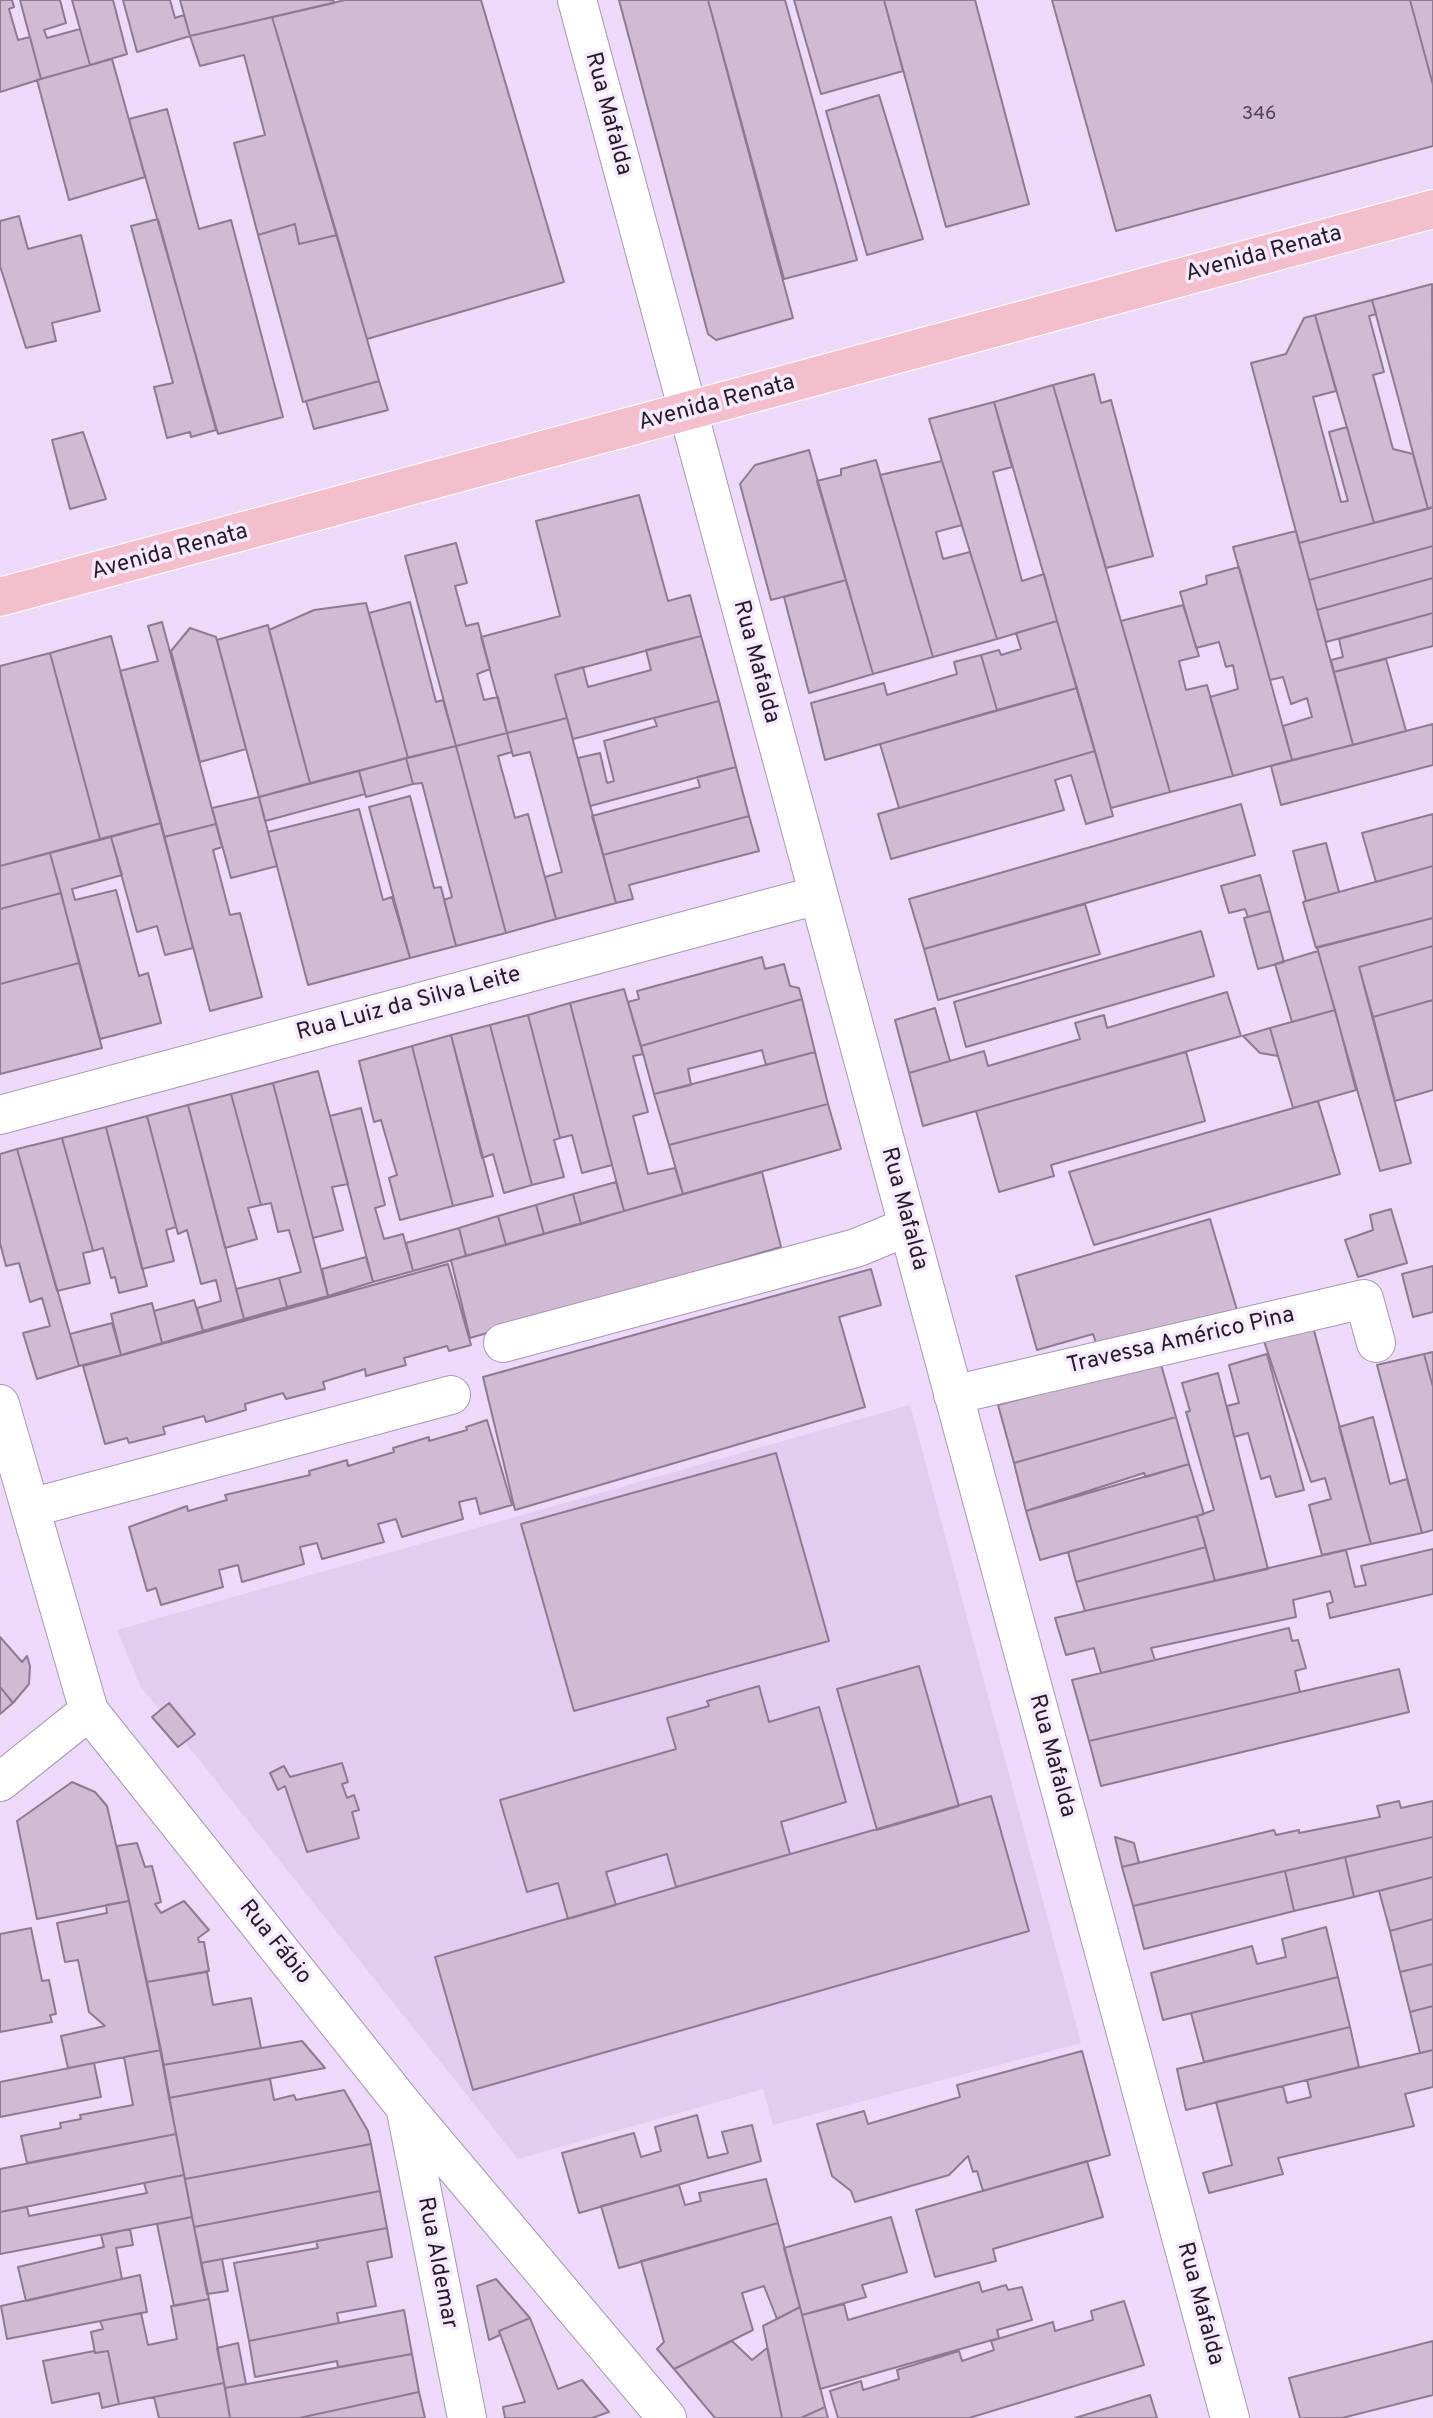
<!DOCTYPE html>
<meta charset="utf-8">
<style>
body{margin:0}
canvas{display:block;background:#ecdaf8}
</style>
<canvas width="1433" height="2418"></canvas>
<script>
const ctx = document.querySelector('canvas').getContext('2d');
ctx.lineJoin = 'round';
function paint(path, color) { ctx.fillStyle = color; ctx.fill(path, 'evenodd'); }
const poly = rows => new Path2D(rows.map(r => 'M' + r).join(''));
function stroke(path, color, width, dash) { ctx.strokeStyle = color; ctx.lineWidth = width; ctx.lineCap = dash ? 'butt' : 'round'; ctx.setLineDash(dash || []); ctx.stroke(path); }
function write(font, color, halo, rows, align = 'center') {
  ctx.font = font + ' Overpass,sans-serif'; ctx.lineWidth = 7; ctx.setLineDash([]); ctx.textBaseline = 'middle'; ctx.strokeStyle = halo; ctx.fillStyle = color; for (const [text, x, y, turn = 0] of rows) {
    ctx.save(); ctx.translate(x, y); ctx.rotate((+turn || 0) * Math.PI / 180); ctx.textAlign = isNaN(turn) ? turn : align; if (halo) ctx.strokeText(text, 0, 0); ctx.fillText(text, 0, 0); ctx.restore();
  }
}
const built = poly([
 [910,1405,1081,2043,773,2125,763,2089,518,2159,141,1687,117,1630]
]);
const building = poly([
 [0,0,12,0,14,7,9,9,18,40,30,37,41,79,0,92,0,0],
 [20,0,60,0,66,23,44,30,47,38,80,29,90,65,41,79,20,0],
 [72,0,113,0,127,54,90,65,72,0],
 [123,0,170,0,175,18,184,15,190,36,137,52,123,0],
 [180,0,333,0,334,3,190,36,180,0],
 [345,0,481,0,564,282,367,339,272,17,345,0],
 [619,0,708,0,793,318,716,340,708,334,619,0],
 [708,0,785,0,857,260,784,279,708,0],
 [794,0,884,0,903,71,821,94,794,0],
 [884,0,975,0,1029,204,946,227,884,0],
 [1052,0,1410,0,1433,85,1433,146,1116,231,1052,0],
 [1410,0,1433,0,1433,85,1410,0],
 [272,17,337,235,299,244,295,224,258,235,234,143,265,135,244,55,200,66,190,36,272,17],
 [112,59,145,177,69,200,37,80,112,59],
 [879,95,923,239,867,255,826,111,879,95],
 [167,109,199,229,231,220,283,417,218,434,129,119,167,109],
 [19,216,28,249,81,235,100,311,52,323,56,341,26,348,0,266,0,221,19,216],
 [158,219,216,430,191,437,190,432,167,438,154,387,173,383,131,226,158,219],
 [295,224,299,244,337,235,379,381,303,402,258,235,295,224],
 [1432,284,1433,507,1428,509,1372,300,1432,284],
 [1372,300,1376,314,1369,316,1384,372,1373,375,1393,449,1413,454,1428,509,1374,523,1315,315,1372,300],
 [1315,315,1336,391,1313,397,1341,502,1348,501,1329,432,1347,427,1374,523,1299,543,1251,363,1286,354,1304,318,1315,315],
 [1094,374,1101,403,1111,400,1153,556,1106,568,1053,385,1094,374],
 [379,381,388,410,314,429,306,401,379,381],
 [1053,385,1170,792,1111,808,994,402,1053,385],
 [994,402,1012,467,993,472,1022,581,1044,574,1057,621,997,639,929,419,994,402],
 [83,432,106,499,70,509,52,440,83,432],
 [809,450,846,580,771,600,740,484,755,465,809,450],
 [876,460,933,657,873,674,817,481,841,475,841,469,876,460],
 [942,461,962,525,936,532,943,559,970,552,997,639,933,657,880,475,942,461],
 [639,495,668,601,690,595,701,636,555,675,567,718,507,733,481,637,560,616,536,521,639,495],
 [1433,507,1433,546,1309,580,1299,543,1433,507],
 [1296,531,1353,745,1292,760,1283,726,1312,717,1307,698,1291,704,1283,677,1270,680,1233,547,1296,531],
 [456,543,467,583,455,586,466,626,478,623,490,669,477,674,484,700,498,697,507,733,456,746,405,556,456,543],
 [1433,546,1433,578,1317,610,1309,580,1433,546],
 [1239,567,1292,760,1233,776,1210,697,1238,689,1233,665,1226,667,1219,642,1196,648,1180,592,1207,584,1206,576,1239,567],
 [1433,578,1433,613,1326,642,1317,610,1433,578],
 [846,580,873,674,809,693,784,597,846,580],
 [410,602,436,702,443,700,456,746,408,758,369,613,410,602],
 [366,603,408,758,310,783,269,630,314,610,366,603],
 [1183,605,1199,656,1179,661,1186,690,1207,685,1233,776,1170,792,1121,621,1183,605],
 [1433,613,1433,646,1334,672,1331,660,1343,657,1339,639,1433,613],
 [1057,621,1077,688,997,710,981,655,999,650,1001,655,1021,649,1016,633,1057,621],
 [162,622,216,824,164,837,120,671,158,661,148,626,162,622],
 [268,625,310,783,259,797,217,640,268,625],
 [190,628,216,637,246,749,200,762,171,651,190,628],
 [111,636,161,823,100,839,50,653,111,636],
 [701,636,719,701,573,739,555,675,583,667,588,687,651,670,646,650,701,636],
 [50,653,100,839,0,866,0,666,50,653],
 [981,655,997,710,825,760,811,703,884,683,887,695,957,674,954,662,981,655],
 [1386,659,1406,731,1353,745,1334,672,1386,659],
 [1077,688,1095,751,899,808,880,744,1077,688],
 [719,701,736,767,590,806,578,758,600,753,607,783,614,781,604,741,657,726,654,718,719,701],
 [567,718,616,903,556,919,545,877,562,872,530,752,513,756,507,733,567,718],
 [1433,724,1433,765,1281,805,1271,766,1433,724],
 [507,733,512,752,498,756,515,818,528,814,556,919,506,933,456,746,507,733],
 [456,746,506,933,456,946,444,900,452,897,422,783,413,784,406,758,456,746],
 [1095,751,1113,816,1086,824,1071,775,1055,780,1064,810,891,859,878,814,1095,751],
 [406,758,413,784,366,797,359,771,406,758],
 [736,767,749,816,603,855,592,816,700,787,697,777,736,767],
 [359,771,365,794,265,821,259,797,359,771],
 [410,796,434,888,441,887,456,946,410,958,369,807,410,796],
 [259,797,277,866,231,878,212,808,259,797],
 [1241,804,1255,855,924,949,909,899,1241,804],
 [359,809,383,900,392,897,410,958,308,985,268,832,359,809],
 [1433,814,1433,866,1376,882,1362,833,1433,814],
 [749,816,759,851,629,885,633,899,616,903,603,855,749,816],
 [161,823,193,948,165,955,157,926,137,932,111,837,161,823],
 [216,824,222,847,213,850,230,915,240,913,262,997,210,1011,164,837,216,824],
 [111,837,122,875,72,889,75,900,116,890,139,976,148,973,161,1023,100,1039,50,853,111,837],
 [1326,843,1339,892,1306,901,1293,851,1326,843],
 [50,853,61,893,0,909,0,866,50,853],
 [1433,866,1433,918,1316,948,1303,902,1433,866],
 [1260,875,1270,911,1248,917,1245,909,1229,913,1221,886,1260,875],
 [61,893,79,963,0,984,0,909,61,893],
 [1085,904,1100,954,938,1000,924,949,1085,904],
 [1270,911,1284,962,1258,969,1244,918,1270,911],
 [1433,918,1433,946,1359,967,1411,1163,1380,1171,1317,947,1433,918],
 [1201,931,1214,976,966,1047,954,1002,1201,931],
 [1433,946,1433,1000,1373,1017,1359,967,1433,946],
 [1318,951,1335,1010,1292,1022,1275,964,1318,951],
 [762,957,765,969,784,964,790,986,799,988,802,999,641,1046,628,1002,639,999,637,991,762,957],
 [79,963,102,1048,0,1074,0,984,79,963],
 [624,989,643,1054,633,1056,648,1112,633,1116,648,1174,675,1168,683,1194,624,1211,570,1003,624,989],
 [1227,992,1241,1036,923,1126,909,1073,984,1051,988,1066,1080,1039,1075,1023,1104,1015,1107,1028,1227,992],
 [802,999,815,1052,766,1065,762,1050,688,1069,691,1085,654,1094,641,1046,802,999],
 [1433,1000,1433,1090,1395,1101,1373,1017,1433,1000],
 [570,1003,612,1165,582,1173,572,1135,560,1138,528,1015,570,1003],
 [935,1008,950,1061,909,1073,895,1020,935,1008],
 [1335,1010,1356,1090,1293,1108,1270,1028,1335,1010],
 [528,1015,560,1138,554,1140,564,1177,532,1185,490,1025,528,1015],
 [490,1025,532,1185,504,1193,493,1154,482,1158,451,1035,490,1025],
 [1270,1028,1278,1056,1260,1053,1243,1036,1270,1028],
 [451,1035,493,1196,453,1206,412,1046,451,1035],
 [412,1046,453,1206,400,1220,389,1178,397,1175,381,1120,374,1122,359,1061,412,1046],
 [815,1052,828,1104,669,1145,654,1094,815,1052],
 [1186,1052,1205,1121,1051,1165,1054,1176,999,1192,976,1111,1186,1052],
 [318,1071,348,1184,332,1187,343,1230,313,1238,273,1083,318,1071],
 [273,1083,328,1296,287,1307,279,1278,301,1272,289,1230,278,1232,271,1203,261,1205,231,1094,273,1083],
 [231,1094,261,1205,248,1208,257,1239,225,1248,188,1105,231,1094],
 [1318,1101,1340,1174,1094,1245,1069,1172,1318,1101],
 [828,1104,841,1149,683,1194,669,1145,828,1104],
 [188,1105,244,1319,203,1331,197,1308,221,1301,216,1280,201,1284,187,1230,178,1234,147,1116,188,1105],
 [361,1108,385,1205,375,1208,384,1239,403,1234,413,1271,373,1282,330,1116,361,1108],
 [147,1116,176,1227,166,1230,174,1261,142,1269,106,1127,147,1116],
 [106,1127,147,1286,119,1293,115,1277,111,1278,103,1248,93,1251,62,1138,106,1127],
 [62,1138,93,1251,83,1253,90,1283,57,1291,17,1149,62,1138],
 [17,1149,79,1366,37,1379,23,1333,50,1326,42,1298,30,1302,19,1263,6,1266,0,1243,0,1154,17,1149],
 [762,1172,781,1247,470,1338,451,1260,762,1172],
 [616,1182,624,1211,581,1224,573,1194,616,1182],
 [573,1194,581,1224,544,1234,536,1205,573,1194],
 [536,1205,544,1234,506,1245,498,1216,536,1205],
 [1391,1209,1407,1263,1358,1277,1345,1240,1373,1230,1370,1215,1391,1209],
 [498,1216,506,1245,466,1256,459,1228,498,1216],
 [1210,1219,1237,1310,1097,1346,1093,1334,1037,1350,1016,1276,1210,1219],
 [459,1228,466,1256,413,1271,406,1243,459,1228],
 [366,1257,373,1282,328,1296,322,1269,366,1257],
 [448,1264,471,1345,449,1351,447,1346,404,1358,406,1365,366,1376,365,1369,323,1382,325,1389,286,1399,283,1393,245,1404,246,1410,206,1422,204,1416,163,1427,165,1434,129,1443,127,1438,105,1444,83,1366,448,1264],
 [1433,1266,1433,1312,1413,1317,1402,1274,1433,1266],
 [871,1269,881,1305,839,1317,865,1407,515,1510,483,1377,871,1269],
 [279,1278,287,1307,244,1319,236,1289,279,1278],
 [194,1300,203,1331,162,1343,154,1311,194,1300],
 [152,1303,162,1343,121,1355,111,1314,152,1303],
 [112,1323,121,1355,79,1366,70,1334,112,1323],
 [1312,1323,1371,1544,1322,1555,1309,1505,1331,1499,1325,1478,1311,1482,1262,1335,1312,1323],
 [1433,1352,1433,1387,1424,1354,1433,1352],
 [1267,1354,1304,1490,1276,1497,1270,1476,1261,1479,1248,1433,1234,1437,1227,1406,1239,1403,1229,1365,1267,1354],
 [1424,1354,1433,1387,1433,1530,1422,1533,1377,1365,1424,1354],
 [1160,1361,1176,1417,1014,1463,998,1405,1160,1361],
 [1218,1373,1268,1569,1215,1581,1197,1516,1214,1510,1186,1412,1190,1411,1182,1383,1218,1373],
 [1176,1417,1189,1464,1146,1477,1144,1473,1026,1511,1014,1463,1176,1417],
 [1373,1417,1390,1484,1407,1479,1422,1533,1371,1544,1339,1427,1373,1417],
 [487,1420,512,1505,480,1514,476,1498,459,1502,463,1519,402,1537,396,1519,378,1524,384,1542,322,1559,317,1543,300,1547,304,1564,242,1582,238,1565,219,1570,223,1587,161,1605,156,1588,147,1591,129,1527,187,1506,188,1511,227,1500,225,1495,310,1475,309,1471,347,1460,348,1466,394,1452,393,1448,429,1437,429,1441,467,1430,466,1427,487,1420],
 [776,1453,829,1641,574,1711,521,1524,776,1453],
 [1189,1464,1204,1514,1040,1560,1026,1511,1189,1464],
 [1197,1516,1206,1547,1076,1582,1068,1552,1197,1516],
 [1206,1547,1215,1581,1085,1611,1076,1582,1206,1547],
 [1433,1549,1433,1594,1330,1618,1327,1604,1333,1602,1330,1591,1293,1600,1296,1617,1151,1648,1155,1660,1101,1673,1094,1648,1066,1655,1055,1618,1346,1550,1355,1587,1366,1585,1361,1566,1433,1549],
 [1289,1628,1292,1641,1298,1640,1306,1668,1295,1671,1300,1692,1089,1741,1072,1680,1289,1628],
 [0,1637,22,1662,27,1656,30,1666,29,1684,13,1703,0,1687,0,1637],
 [919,1666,959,1806,877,1830,837,1689,919,1666],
 [1399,1669,1409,1712,1101,1786,1089,1741,1399,1669],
 [759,1686,769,1722,819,1707,846,1802,781,1822,790,1854,676,1887,667,1854,606,1872,616,1905,568,1919,558,1883,527,1892,500,1800,676,1749,667,1718,709,1706,707,1701,759,1686],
 [0,1687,13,1703,0,1714,0,1687],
 [169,1703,195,1734,178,1747,152,1717,169,1703],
 [342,1763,348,1782,342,1784,347,1798,354,1795,359,1810,352,1812,359,1838,307,1852,285,1786,278,1790,270,1773,284,1766,290,1777,342,1763],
 [72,1782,95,1792,107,1806,129,1901,37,1919,17,1821,72,1782],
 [991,1796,1029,1931,473,2090,435,1957,991,1796],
 [1399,1801,1401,1808,1433,1801,1433,1837,1133,1906,1122,1867,1274,1830,1276,1835,1299,1830,1299,1833,1380,1817,1377,1806,1399,1801],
 [1115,1837,1134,1843,1139,1863,1122,1867,1115,1837],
 [1433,1837,1433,1877,1354,1897,1345,1857,1433,1837],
 [137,1843,145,1867,152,1866,161,1902,155,1904,161,1913,184,1901,209,1930,198,1938,199,1942,204,1942,209,1971,147,1982,117,1846,137,1843],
 [1345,1857,1354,1897,1294,1911,1285,1871,1345,1857],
 [1285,1871,1294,1911,1144,1949,1133,1906,1285,1871],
 [1433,1877,1433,1919,1390,1931,1379,1891,1433,1877],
 [129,1901,161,2050,68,2068,61,2036,105,2026,89,2012,78,1960,65,1962,57,1923,107,1913,106,1905,129,1901],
 [1433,1919,1433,1964,1400,1972,1390,1931,1433,1919],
 [1326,1927,1338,1977,1163,2020,1151,1973,1252,1946,1257,1964,1286,1957,1282,1939,1326,1927],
 [31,1928,42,1981,49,1980,56,2014,50,2015,52,2022,0,2032,0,1934,31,1928],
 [1433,1964,1433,2006,1410,2012,1400,1972,1433,1964],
 [207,1972,213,2005,251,1998,261,2048,163,2065,147,1982,207,1972],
 [1338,1977,1350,2027,1204,2062,1191,2013,1338,1977],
 [1433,2006,1433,2050,1420,2053,1410,2012,1433,2006],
 [1350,2027,1359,2067,1186,2110,1177,2069,1350,2027],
 [302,2041,325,2068,169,2098,163,2065,302,2041],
 [161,2050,176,2134,27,2163,21,2136,61,2128,60,2123,81,2119,80,2115,133,2105,124,2057,161,2050],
 [1433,2050,1433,2087,1405,2094,1414,2126,1278,2158,1283,2174,1209,2193,1203,2173,1232,2165,1216,2102,1283,2086,1287,2103,1311,2097,1307,2080,1433,2050],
 [1082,2051,1110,2155,983,2191,977,2171,973,2172,968,2156,949,2175,855,2202,851,2191,832,2176,817,2124,864,2111,868,2124,960,2097,957,2085,1082,2051],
 [94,2063,101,2097,0,2117,0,2082,94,2063],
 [270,2079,274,2100,294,2095,296,2100,344,2090,368,2131,371,2144,185,2179,169,2098,270,2079],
 [697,2115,708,2158,728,2153,722,2132,752,2125,761,2161,579,2213,562,2153,634,2133,641,2157,661,2151,655,2127,697,2115],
 [176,2134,184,2175,0,2212,0,2169,176,2134],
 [371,2144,380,2191,194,2227,185,2179,371,2144],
 [1087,2161,1103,2217,993,2249,996,2261,935,2277,916,2210,1087,2161],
 [184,2175,192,2217,0,2254,0,2212,27,2207,29,2216,147,2193,144,2183,184,2175],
 [766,2179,778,2223,619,2268,601,2206,679,2185,685,2205,701,2201,699,2193,766,2179],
 [380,2191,387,2228,201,2263,194,2227,380,2191],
 [192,2217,209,2299,174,2306,157,2224,192,2217],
 [891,2217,907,2272,862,2285,866,2297,802,2315,784,2248,891,2217],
 [778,2223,800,2307,777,2319,764,2286,742,2293,753,2330,674,2369,657,2349,664,2342,641,2261,778,2223],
 [387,2228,392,2257,367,2262,376,2306,337,2313,339,2323,249,2341,234,2263,318,2248,316,2241,387,2228],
 [130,2229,133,2245,116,2248,122,2279,26,2301,18,2267,104,2247,101,2235,130,2229],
 [222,2259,228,2291,207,2294,201,2263,222,2259],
 [140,2275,147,2312,7,2339,1,2306,140,2275],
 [496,2279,530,2318,499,2331,500,2335,489,2340,477,2286,496,2279],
 [979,2282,982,2292,1006,2285,1008,2290,1022,2287,1032,2320,997,2330,999,2338,820,2389,802,2315,844,2304,848,2320,979,2282],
 [209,2299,224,2383,119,2404,108,2351,95,2353,91,2332,103,2329,100,2321,141,2313,148,2345,177,2339,171,2306,209,2299],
 [1124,2301,1144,2365,969,2418,838,2418,830,2391,861,2381,863,2390,899,2379,897,2370,959,2351,962,2361,994,2350,991,2341,1053,2322,1055,2331,1093,2320,1091,2311,1124,2301],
 [800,2307,825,2407,801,2418,782,2418,763,2326,800,2307],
 [404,2310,412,2354,338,2367,337,2361,255,2377,249,2341,404,2310],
 [530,2318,558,2389,582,2380,609,2412,592,2418,505,2418,503,2407,525,2402,499,2331,530,2318],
 [732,2341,752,2360,767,2348,782,2418,715,2418,674,2369,732,2341],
 [1433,2341,1433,2395,1342,2418,1300,2418,1289,2378,1433,2341],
 [238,2343,246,2384,225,2388,217,2348,238,2343],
 [94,2351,95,2353,108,2351,119,2404,102,2408,99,2393,52,2403,43,2361,94,2351],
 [412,2354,419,2392,299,2418,230,2418,225,2388,412,2354],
 [224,2383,230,2418,159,2418,154,2397,224,2383],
 [419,2392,425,2418,299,2418,419,2392],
 [1150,2395,1157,2418,1075,2418,1150,2395],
 [825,2407,828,2418,801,2418,825,2407]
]);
const minor = poly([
 [577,0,1230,2418],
 [0,1115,818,895],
 [503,1343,856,1248,907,1227],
 [953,1395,1364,1299,1376,1343],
 [0,1404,89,1711,405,2107,667,2418],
 [30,1508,451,1395],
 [0,1782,89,1711],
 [406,2111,467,2418]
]);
const major = poly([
 [0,597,1433,209]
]);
const numberNames = [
 ["346",1259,115]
];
const streetNames = [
 ["Rua Mafalda",607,114,75],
 ["Avenida Renata",1264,255,-15],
 ["Avenida Renata",717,404,-15],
 ["Avenida Renata",170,553,-15],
 ["Rua Mafalda",755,662,75],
 ["Rua Luiz da Silva Leite",409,1005,-15],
 ["Rua Mafalda",903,1209,75],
 ["Travessa Américo Pina",1181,1342,-13],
 ["Rua Mafalda",1051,1756,75],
 ["Rua Fábio",274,1943,51],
 ["Rua Aldemar",436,2263,79],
 ["Rua Mafalda",1199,2304,75]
];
paint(built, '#e2ccf0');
paint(building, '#d1bad4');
stroke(building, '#8f7a93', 2);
stroke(minor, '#a998b4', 40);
stroke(major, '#fff', 40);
stroke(minor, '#fff', 38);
stroke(major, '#f3bfcd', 38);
write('19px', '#4e4453', null, numberNames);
write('23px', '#231d28', '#f5eafd', streetNames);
</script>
